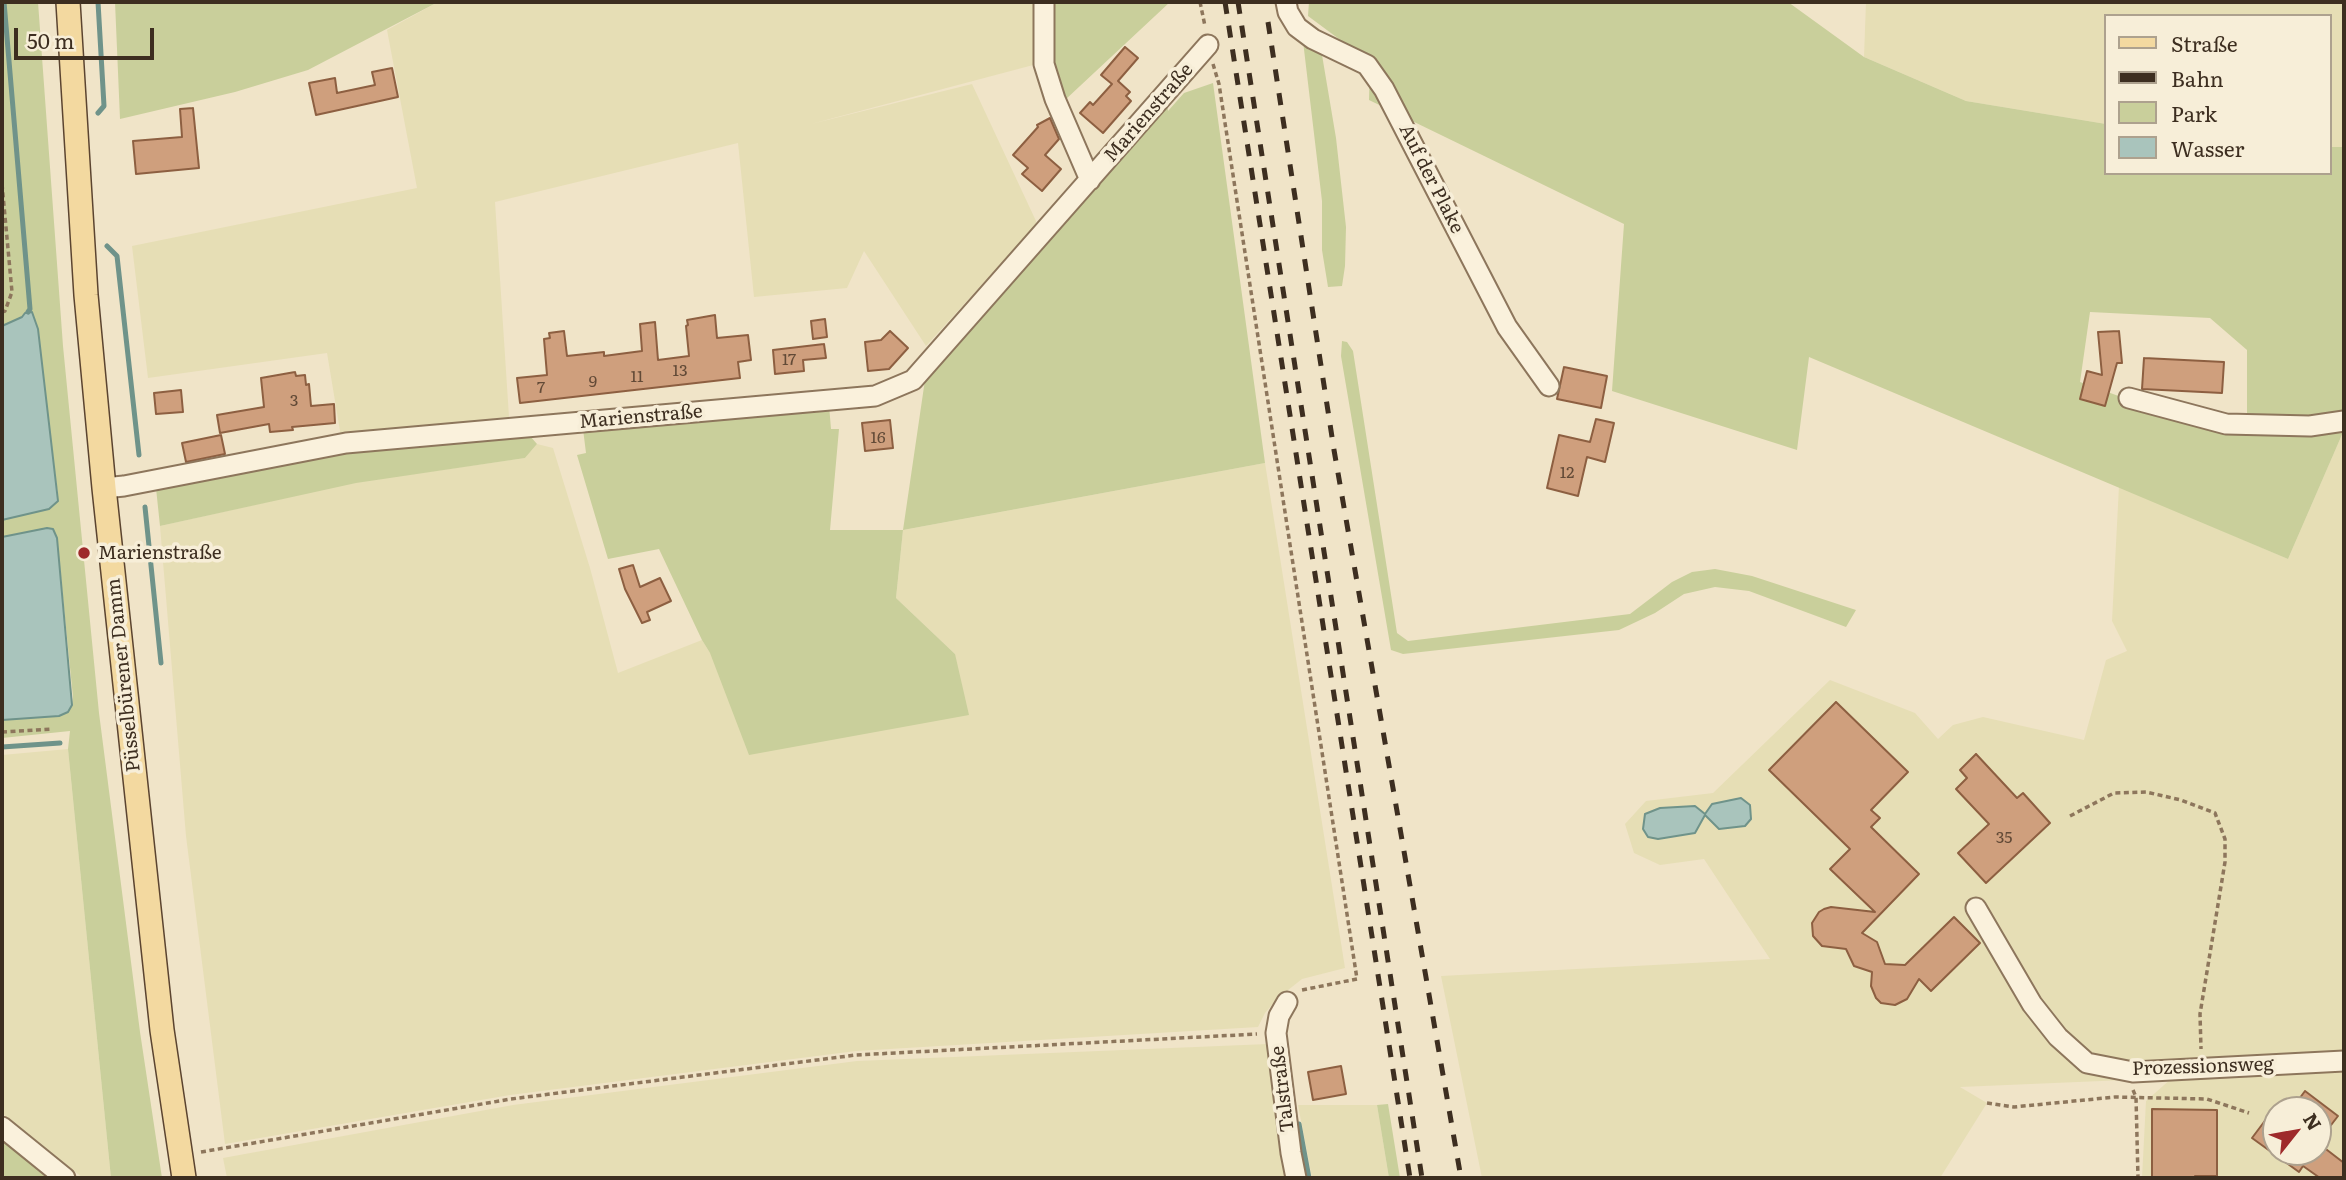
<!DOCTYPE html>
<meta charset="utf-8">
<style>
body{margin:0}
#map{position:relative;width:2346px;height:1180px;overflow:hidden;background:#f0e4c8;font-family:Literata,serif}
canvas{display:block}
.frame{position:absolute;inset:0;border:4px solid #3d2e20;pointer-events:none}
.legend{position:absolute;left:2104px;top:14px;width:228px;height:161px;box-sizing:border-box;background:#f7eed8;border:2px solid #ada18e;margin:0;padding:9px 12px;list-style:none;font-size:21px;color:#3d2e20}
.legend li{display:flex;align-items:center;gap:14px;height:35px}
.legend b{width:35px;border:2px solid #ada18e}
.north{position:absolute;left:2262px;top:1096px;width:70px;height:70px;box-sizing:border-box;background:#f7eed8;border:2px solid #ada18e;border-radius:50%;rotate:59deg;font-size:19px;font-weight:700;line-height:28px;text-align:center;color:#3d2e20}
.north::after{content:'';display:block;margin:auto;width:24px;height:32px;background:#9e2a2b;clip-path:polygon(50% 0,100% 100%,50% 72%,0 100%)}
.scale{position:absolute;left:14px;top:28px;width:140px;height:32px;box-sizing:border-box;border:4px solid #3d2e20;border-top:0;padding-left:9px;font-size:21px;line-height:24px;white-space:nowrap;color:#3d2e20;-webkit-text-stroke:5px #f7eed8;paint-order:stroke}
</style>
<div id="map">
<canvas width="2346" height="1180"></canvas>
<div class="frame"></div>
<ul class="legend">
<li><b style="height:9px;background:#f3d9a0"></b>Straße</li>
<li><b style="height:9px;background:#3d2e20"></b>Bahn</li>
<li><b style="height:19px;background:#c9cf9b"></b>Park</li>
<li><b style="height:19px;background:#a9c4bc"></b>Wasser</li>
</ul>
<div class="north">N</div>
<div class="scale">50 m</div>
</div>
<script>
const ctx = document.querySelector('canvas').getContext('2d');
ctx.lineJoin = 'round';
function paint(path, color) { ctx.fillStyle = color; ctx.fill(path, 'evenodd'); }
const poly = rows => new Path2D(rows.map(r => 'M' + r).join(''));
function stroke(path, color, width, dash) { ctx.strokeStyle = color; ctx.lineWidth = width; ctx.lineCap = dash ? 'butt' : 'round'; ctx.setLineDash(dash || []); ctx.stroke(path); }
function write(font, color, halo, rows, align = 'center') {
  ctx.font = font + ' Literata,serif'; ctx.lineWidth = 7; ctx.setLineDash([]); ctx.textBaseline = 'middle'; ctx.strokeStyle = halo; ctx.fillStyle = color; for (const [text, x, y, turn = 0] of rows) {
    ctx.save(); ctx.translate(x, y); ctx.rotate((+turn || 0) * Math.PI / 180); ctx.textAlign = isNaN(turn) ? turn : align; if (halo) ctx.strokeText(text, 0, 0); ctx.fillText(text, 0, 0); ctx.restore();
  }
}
const farmland = poly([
 [438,2,1039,2,1037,64,811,124,972,84,1036,221,1036,225,926,346,864,251,847,288,754,297,738,143,495,202,509,417,341,437,327,353,148,378,132,246,417,188,387,30],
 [1866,2,2344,2,2344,147,2330,147,2330,16,2106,16,2106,124,1966,101,1864,57],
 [2344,430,2344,1178,2142,1178,2146,1101,2172,1078,1960,1087,1987,1103,1940,1178,1482,1178,1441,976,1770,959,1704,859,1660,865,1634,853,1625,824,1646,801,1713,793,1830,680,1915,713,1938,739,1953,725,1983,717,2084,740,2106,660,2127,651,2112,621,2119,486,2288,559],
 [2276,1110,2318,1110,2318,1152,2276,1152],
 [537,444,553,448,590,568,618,673,702,640,710,653,955,654,896,598,903,530,1265,463,1345,968,1302,979,1278,998,1265,1013,1258,1027,856,1051,510,1095,225,1144,186,836,160,526,356,482,525,458],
 [68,749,111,1178,83,1178,2,1113,2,755],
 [1268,1044,1291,1178,227,1178,223,1158,513,1105,857,1061],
 [1298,1105,1377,1105,1389,1178,1312,1178]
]);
const green = poly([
 [2,2,38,2,63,346,99,713,140,1032,162,1178,111,1178,68,749,70,731,2,738,2,720,59,716,72,705,73,697,57,538,47,528,2,537,2,520,49,509,58,495,36,321,22,317,2,326],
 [115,2,438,2,308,70,235,92,120,119],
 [1050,2,1170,2,1065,100,1055,79,1049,41],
 [1309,2,1788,2,1864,57,1966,101,2106,124,2106,173,2330,173,2330,147,2344,147,2344,414,2310,420,2247,418,2247,350,2210,318,2090,312,2080,382,2215,431,2344,430,2288,559,1809,357,1797,450,1612,391,1624,224,1369,100,1370,62,1308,16],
 [1303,41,1321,49,1336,138,1346,227,1345,266,1342,286,1328,287,1322,250,1322,201],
 [1213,83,1265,463,903,530,896,598,955,654,969,715,749,755,710,653,702,640,659,549,608,559,577,455,586,453,583,429,829,405,831,429,839,429,830,530,903,530,926,373,1167,100,1168,111,1184,93],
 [1342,341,1347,342,1353,351,1397,633,1408,641,1630,614,1672,582,1692,572,1715,569,1752,576,1856,610,1846,627,1749,591,1715,587,1684,594,1655,613,1619,630,1403,654,1391,650,1341,356],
 [530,436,537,444,525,458,356,483,160,526,156,488,349,452],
 [1388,1104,1400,1178,1389,1178,1377,1105],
 [2,1135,56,1178,2,1178]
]);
const water = poly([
 [32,312,38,329,58,501,49,509,2,520,2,326,22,317,25,313,32,312],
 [47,528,53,529,57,538,72,705,68,712,59,716,2,720,2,537,47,528],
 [1741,798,1750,805,1751,819,1745,826,1719,829,1705,815,1695,833,1658,839,1648,837,1643,829,1645,814,1660,808,1695,806,1705,814,1712,804,1741,798]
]);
const stream = poly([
 [4,2,30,309,28,312],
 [98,2,104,106,98,113],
 [107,246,117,256,139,455],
 [145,507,161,663],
 [2,747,60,743],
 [1299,1124,1309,1178]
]);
const building = poly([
 [1125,47,1138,58,1118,81,1130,92,1126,96,1131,101,1103,133,1080,113,1090,102,1093,105,1112,84,1101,75,1125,47],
 [392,68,398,97,316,115,309,83,335,78,337,93,375,85,372,72,392,68],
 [193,108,199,168,136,174,133,141,182,137,180,109,193,108],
 [1050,118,1059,139,1045,155,1061,169,1042,191,1022,174,1028,168,1013,155,1038,127,1037,125,1050,118],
 [715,315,717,338,748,335,751,360,738,362,740,378,520,403,517,378,547,375,544,339,550,338,549,333,564,331,567,356,604,352,604,356,642,351,640,324,655,322,658,360,689,356,686,326,688,325,687,320,715,315],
 [825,319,827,337,813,339,811,321,825,319],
 [890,331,908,348,889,369,868,371,865,342,881,340,890,331],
 [2119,331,2122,363,2117,363,2105,406,2080,399,2087,371,2102,375,2098,332,2119,331],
 [824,344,826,358,803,360,804,371,775,374,773,350,824,344],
 [2144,358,2224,362,2222,393,2142,389,2144,358],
 [1564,367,1607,376,1601,408,1557,399,1564,367],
 [295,372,296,376,305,375,306,385,309,384,311,406,334,404,335,423,292,427,293,430,270,432,269,424,220,433,217,415,264,407,261,378,295,372],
 [181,390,183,412,156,414,154,393,181,390],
 [1596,419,1614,423,1605,462,1587,457,1578,496,1547,488,1559,435,1590,442,1596,419],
 [890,420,893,448,865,451,862,423,890,420],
 [221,435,225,454,186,462,182,443,221,435],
 [633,565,640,587,660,578,671,601,647,612,650,620,642,623,625,589,619,569,633,565],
 [1836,702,1908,772,1871,810,1880,818,1871,827,1919,874,1862,933,1877,942,1885,964,1905,965,1954,917,1980,943,1931,991,1919,979,1907,999,1895,1005,1881,1003,1876,998,1871,986,1872,972,1854,966,1846,949,1822,946,1813,936,1812,923,1819,912,1824,909,1831,907,1875,912,1830,869,1850,849,1769,770,1836,702],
 [1976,754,2017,798,2023,793,2050,823,1986,883,1958,853,1989,824,1956,789,1967,778,1960,770,1976,754],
 [1341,1066,1346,1094,1313,1100,1308,1072,1341,1066],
 [2305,1091,2338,1116,2318,1142,2318,1110,2291,1110,2305,1091],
 [2276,1106,2276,1152,2318,1152,2318,1143,2344,1163,2344,1178,2320,1178,2303,1166,2299,1172,2252,1138,2276,1106],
 [2152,1109,2217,1110,2217,1176,2195,1176,2195,1178,2152,1178,2152,1109]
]);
const path = poly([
 [1200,2,1205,26],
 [1213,64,1219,84,1357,979,1302,990],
 [2,184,12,292,5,311,2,312],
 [2,732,52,729],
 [2070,816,2114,793,2146,792,2181,800,2215,813,2225,839,2225,862,2200,1014,2201,1049],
 [2133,1090,2136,1097,2138,1178],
 [1987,1103,2014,1107,2115,1097,2207,1099,2249,1113],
 [201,1152,511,1099,856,1055,1257,1034]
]);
const minor = poly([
 [1044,2,1044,64,1055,99,1090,180],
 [1286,2,1288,12,1297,27,1313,39,1367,65,1384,89,1507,327,1549,386],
 [2129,398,2226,424,2310,426,2344,421],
 [104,488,124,486,346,443,875,396,913,380,1208,45],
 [1976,908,2032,1004,2058,1037,2087,1063,2133,1072,2344,1061],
 [1287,1002,1279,1016,1276,1033,1291,1153,1296,1178],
 [2,1127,65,1178]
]);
const major = poly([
 [68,2,86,295,104,488,162,1030,184,1178]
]);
const rail = poly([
 [1225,2,1410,1178],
 [1238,2,1422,1178],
 [1268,22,1334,450,1461,1178]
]);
const markers = [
 [84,553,7,"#9e2a2b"]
];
const numberNames = [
 ["17",789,360],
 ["13",680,371],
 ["11",637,377],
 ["9",593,382],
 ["7",541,388],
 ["3",294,401],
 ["16",878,438],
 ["12",1567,473],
 ["35",2004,838]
];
const streetNames = [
 ["Marienstraße",1149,113,-49],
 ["Auf der Plake",1431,179,63],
 ["Marienstraße",641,417,-5],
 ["Püsselbürener Damm",124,675,-96],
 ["Prozessionsweg",2203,1067,-2],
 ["Talstraße",1283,1089,-97]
];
const poiNames = [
 ["Marienstraße",98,553]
];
paint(farmland, '#e6deb5');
paint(green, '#c9cf9b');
paint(water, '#a9c4bc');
stroke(water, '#6f938a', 2);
stroke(stream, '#6f938a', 5);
paint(building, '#cf9f7d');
stroke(building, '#8d5f41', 2);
stroke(minor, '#8d765c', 23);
stroke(major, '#5b4430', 26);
stroke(path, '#8d765c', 3.5, [5, 3.5]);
stroke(minor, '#faf1dc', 19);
stroke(major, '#f3d9a0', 23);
stroke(rail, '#3d2e20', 5, [12, 12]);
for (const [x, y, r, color] of markers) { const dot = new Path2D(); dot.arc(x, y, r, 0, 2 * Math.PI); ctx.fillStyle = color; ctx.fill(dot); stroke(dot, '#f7eed8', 2.5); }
write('16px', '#624a37', null, numberNames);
write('19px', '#3d2e20', '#f7eed8', streetNames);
write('19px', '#3d2e20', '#f7eed8', poiNames, 'left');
</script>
